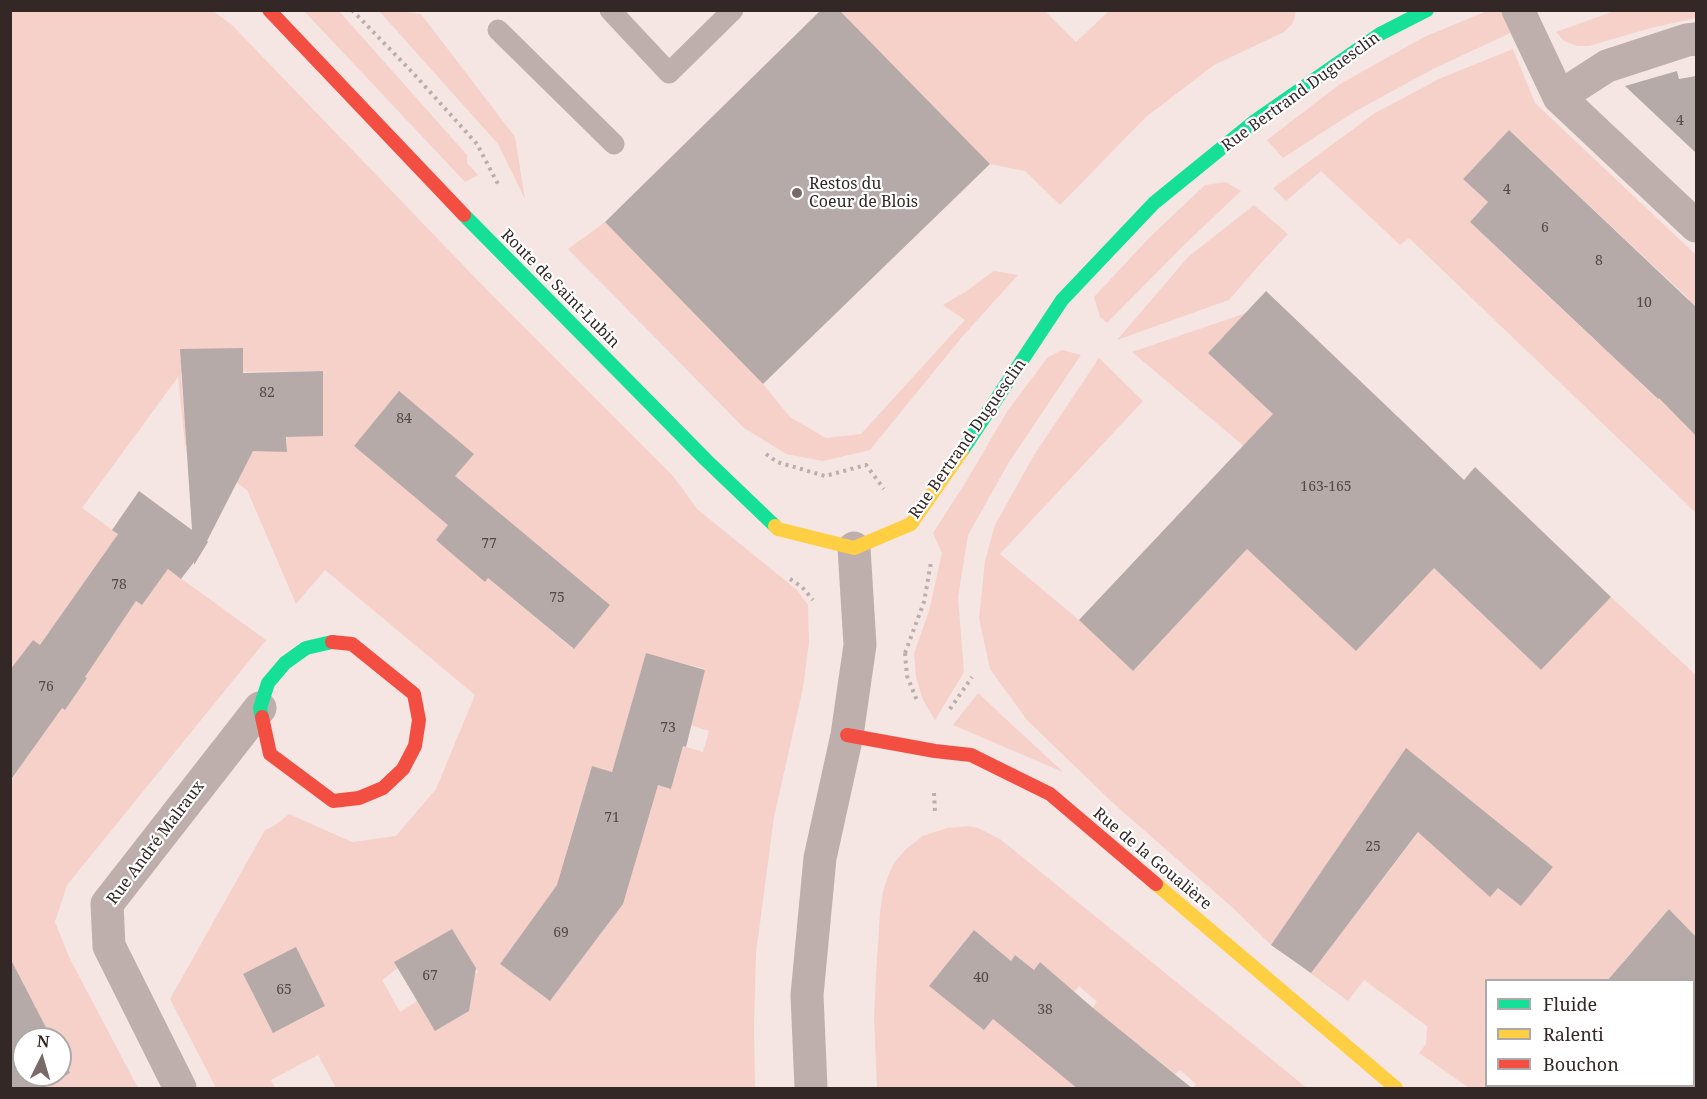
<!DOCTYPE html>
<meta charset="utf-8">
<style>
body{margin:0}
#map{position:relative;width:1707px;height:1099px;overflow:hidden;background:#f5e6e3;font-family:"Noto Serif",serif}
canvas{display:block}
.frame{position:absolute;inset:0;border:12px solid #332826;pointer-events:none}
.legend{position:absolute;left:1485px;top:979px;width:210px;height:108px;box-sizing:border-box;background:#fff;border:2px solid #ada9a8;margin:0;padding:8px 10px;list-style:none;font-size:18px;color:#332826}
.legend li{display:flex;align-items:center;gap:12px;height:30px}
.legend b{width:30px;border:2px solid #ada9a8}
.north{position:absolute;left:12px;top:1027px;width:60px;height:60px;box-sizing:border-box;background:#fff;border:2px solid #ada9a8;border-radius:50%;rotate:5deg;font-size:16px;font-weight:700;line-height:24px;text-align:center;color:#332826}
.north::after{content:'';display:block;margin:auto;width:21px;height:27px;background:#776a68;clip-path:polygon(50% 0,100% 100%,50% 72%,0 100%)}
</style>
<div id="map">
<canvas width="1707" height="1099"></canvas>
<div class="frame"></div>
<ul class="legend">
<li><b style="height:8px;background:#16e098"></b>Fluide</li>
<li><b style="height:8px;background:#ffcf43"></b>Ralenti</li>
<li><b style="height:8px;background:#f24e42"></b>Bouchon</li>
</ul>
<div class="north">N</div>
</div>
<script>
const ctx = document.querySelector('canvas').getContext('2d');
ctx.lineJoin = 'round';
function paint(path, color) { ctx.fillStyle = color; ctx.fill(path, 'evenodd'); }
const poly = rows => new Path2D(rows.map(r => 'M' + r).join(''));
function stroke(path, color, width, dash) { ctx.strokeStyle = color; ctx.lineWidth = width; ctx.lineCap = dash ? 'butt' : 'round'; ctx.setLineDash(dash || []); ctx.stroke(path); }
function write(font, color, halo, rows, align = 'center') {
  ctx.font = font + ' "Noto Serif",serif'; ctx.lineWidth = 4.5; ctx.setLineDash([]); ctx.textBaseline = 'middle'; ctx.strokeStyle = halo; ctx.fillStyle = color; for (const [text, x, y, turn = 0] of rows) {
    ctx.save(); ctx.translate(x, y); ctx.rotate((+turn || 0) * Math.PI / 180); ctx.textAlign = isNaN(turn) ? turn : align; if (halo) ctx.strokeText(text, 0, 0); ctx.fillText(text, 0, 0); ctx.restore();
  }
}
const green = poly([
 [992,10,994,12,996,10,1045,11,1076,42,1109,11,1296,11,1293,23,1284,32,1214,65,1146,117,1060,205,1025,171,990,164,839,11],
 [10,11,213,11,232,25,488,291,673,476,697,509,797,590,808,605,809,642,803,688,774,817,756,953,754,1027,755,1088,336,1088,318,1055,271,1080,275,1088,216,1088,170,999,265,830,274,826,289,814,352,842,396,836,436,789,475,695,325,570,296,604,247,490,185,445,178,377,82,508,118,534,66,608,111,638,136,601,142,605,168,569,266,640,67,885,55,922,69,957,138,1088,41,1088,70,1073,60,1054,60,1039,52,1039,30,997,11,1006,11,781,31,751,55,704,65,709,87,678,33,640,11,670],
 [323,371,323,435,287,437,287,452,211,413,184,414,181,374,210,372],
 [399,392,473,454,428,508,354,446],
 [475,493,610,605,573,649,488,578,436,540],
 [646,654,705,669,690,725,709,731,703,752,683,746,671,788,658,785,567,850,592,766,612,772],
 [559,883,610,921,550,1001,500,964],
 [452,929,478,972,459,985,469,1011,440,1028,432,1026,417,1001,400,1012,382,980,398,968,394,962],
 [243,974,325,1006,324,1007,273,1033],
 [304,11,339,11,467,155,467,163,478,175,465,182],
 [379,11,397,11,421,14,515,137,525,199,498,144],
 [1487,11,1512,11,1519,29,1433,69,1354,112,1283,158,1267,140,1340,84,1424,37],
 [1614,11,1696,11,1696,18,1651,28,1589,46,1577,46,1564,41,1556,32],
 [1513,49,1535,103,1696,255,1696,317,1636,379,1657,399,1676,380,1696,400,1696,407,1682,422,1696,436,1696,513,1409,238,1400,245,1321,171,1286,201,1273,188,1375,113,1441,78],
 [1509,130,1689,299,1642,349,1599,344,1470,222,1488,202,1463,179],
 [1226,182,1241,191,1184,245,1107,323,1100,317,1094,297,1150,237,1205,185],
 [1254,205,1288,234,1261,263,1229,300,1117,340,1188,257],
 [605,222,763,384,790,417,826,438,861,434,965,320,943,305,965,292,994,271,1018,275,962,337,870,450,823,461,786,454,744,428,568,249],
 [1246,313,1208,353,1298,437,1270,468,1132,352],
 [1062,350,1081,355,1009,462,968,535,958,597,964,672,935,720,923,700,916,677,914,653,929,611,942,553,933,533,967,480,1008,410,1048,357],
 [1099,358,1143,401,1000,554,1079,620,1133,671,1247,549,1356,651,1407,597,1413,548,1541,670,1611,597,1696,675,1696,937,1669,909,1622,963,1639,980,1486,980,1486,1086,1512,1086,1515,1088,1469,1088,1419,1053,1426,1044,1427,1026,1364,980,1348,1001,1293,960,1339,936,1434,812,1474,882,1490,897,1498,888,1521,906,1553,867,1406,749,1271,945,1233,908,1114,804,1027,720,990,669,979,618,985,561,995,525,1034,455],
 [978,693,1063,772,953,725],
 [968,826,978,828,1000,839,1307,1088,1193,1088,1196,1084,1180,1070,1175,1074,1139,1045,1104,1088,877,1088,874,1018,876,975,880,913,883,891,890,871,895,862,906,849,923,836,947,828],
 [974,930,1011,961,1015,955,1034,970,1040,962,1074,992,1079,986,1097,1002,1048,1064,993,1019,983,1029,929,986],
 [1694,1044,1696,1046,1696,1088,1601,1088,1598,1086,1694,1086]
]);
const building = poly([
 [821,10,839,10,990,164,763,384,605,222],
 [1677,71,1679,79,1696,76,1696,153,1625,86],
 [1509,130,1696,307,1696,436,1659,398,1658,399,1470,222,1488,202,1463,179],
 [1266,291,1464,480,1475,467,1611,597,1541,670,1434,568,1356,651,1247,549,1133,671,1079,620,1273,414,1208,353],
 [243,348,243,373,323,371,323,436,286,437,287,452,253,451,207,541,208,542,194,565,194,562,181,579,168,569,142,605,136,601,85,677,87,678,65,710,62,708,10,781,10,670,33,640,40,645,118,534,112,530,139,491,192,530,180,349],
 [399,391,474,454,455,476,610,605,574,649,488,578,485,582,436,540,448,525,354,446],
 [646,653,705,670,686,747,683,746,671,789,658,785,623,904,550,1001,500,964,557,885,592,766,612,772],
 [1406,748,1553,867,1521,906,1498,888,1490,897,1418,832,1311,973,1271,945],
 [1669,909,1696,937,1696,981,1607,981],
 [452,929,476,968,469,1011,435,1031,394,962],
 [974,930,1011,961,1015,955,1034,970,1040,962,1093,1008,1193,1089,1078,1089,993,1019,984,1030,929,986],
 [296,947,325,1006,273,1033,243,974],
 [10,958,52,1039,24,1039,24,1075,60,1075,60,1054,70,1073,41,1089,10,1089]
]);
const path = poly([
 [352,10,413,73,477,144,499,186],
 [766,454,777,462,825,476,866,465,884,489],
 [790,579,802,587,813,600],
 [905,653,924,602,931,562],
 [905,653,907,676,918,703],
 [950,709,972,677],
 [934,793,935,812]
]);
const lane = poly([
 [610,10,669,73,733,10],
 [498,30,614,144]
]);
const street = poly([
 [1518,10,1559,97,1696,226],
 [1559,97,1607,66,1687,40,1696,39],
 [180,1088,109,946,107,904,260,708],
 [811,1088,807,995,820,858,847,735,860,645,854,548]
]);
const fast = poly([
 [464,215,706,460,775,526],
 [962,451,1062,300,1154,203,1255,121,1380,34,1427,10],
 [262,717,260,708,268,683,285,663,306,648,332,642]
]);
const slow = poly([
 [775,526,778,529,854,548,911,524,962,451],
 [1156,884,1396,1088]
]);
const jam = poly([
 [269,10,464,215],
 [262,717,270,754,333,801,359,798,383,788,403,769,415,746,419,720,414,694,352,644,332,642],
 [847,735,935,751,971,755,1050,794,1156,884]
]);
const markers = [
 [797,193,6,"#776a68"]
];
const numberNames = [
 ["4",1680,121],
 ["4",1507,190],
 ["6",1545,228],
 ["8",1599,261],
 ["10",1644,303],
 ["82",267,393],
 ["84",404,419],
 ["163-165",1326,487],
 ["77",489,544],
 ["78",119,585],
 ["75",557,598],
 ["76",46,687],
 ["73",668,728],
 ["71",612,818],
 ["25",1373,847],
 ["69",561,933],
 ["67",430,976],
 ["40",981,978],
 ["65",284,990],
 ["38",1045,1010]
];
const streetNames = [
 ["Rue Bertrand Duguesclin",1301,92,-36],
 ["Route de Saint-Lubin",560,289,45],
 ["Rue Bertrand Duguesclin",968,439,-55],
 ["Rue André Malraux",156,843,-53],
 ["Rue de la Goualière",1152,859,40]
];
const poiNames = [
 ["Restos du",809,184],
 ["Coeur de Blois",809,202]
];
paint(green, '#f5d1ca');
paint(building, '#b5aaa7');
stroke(path, '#bcaeac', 4, [3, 4.5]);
stroke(lane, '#bfafac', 21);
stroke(street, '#bfafac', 33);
stroke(fast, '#16e098', 14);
stroke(slow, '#ffcf43', 14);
stroke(jam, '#f24e42', 14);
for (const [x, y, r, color] of markers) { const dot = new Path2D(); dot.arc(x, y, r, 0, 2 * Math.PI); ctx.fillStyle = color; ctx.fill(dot); stroke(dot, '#fff', 2); }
write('14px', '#544846', null, numberNames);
write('16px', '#332826', '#fff', streetNames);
write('16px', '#332826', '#fff', poiNames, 'left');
</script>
